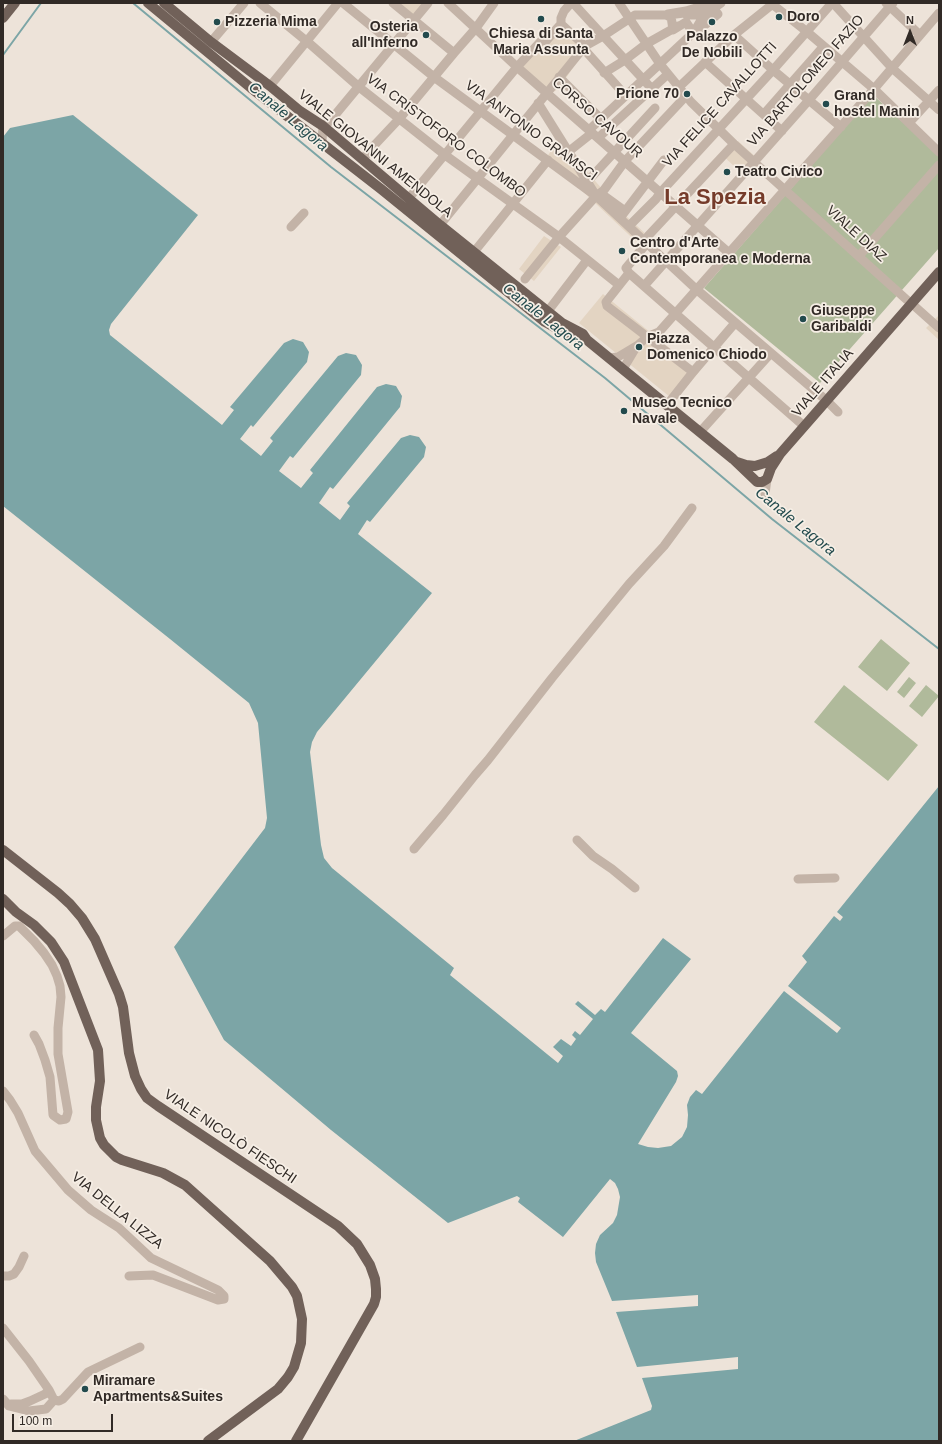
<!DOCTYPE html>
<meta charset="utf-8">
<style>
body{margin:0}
#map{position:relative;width:942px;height:1444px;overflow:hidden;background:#ede3d9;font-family:Helvetica,sans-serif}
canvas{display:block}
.frame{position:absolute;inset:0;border:4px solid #312a26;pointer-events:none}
.north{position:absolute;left:890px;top:12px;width:40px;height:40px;-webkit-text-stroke:3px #f6eee5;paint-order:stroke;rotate:0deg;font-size:11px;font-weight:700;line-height:16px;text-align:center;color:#312a26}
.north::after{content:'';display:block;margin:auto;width:14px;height:18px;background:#312a26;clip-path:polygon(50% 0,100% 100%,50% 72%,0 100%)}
.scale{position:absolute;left:12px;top:1414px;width:101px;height:18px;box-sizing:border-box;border:2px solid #312a26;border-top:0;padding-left:5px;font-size:12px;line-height:14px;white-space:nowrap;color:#312a26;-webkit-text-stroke:3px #f6eee5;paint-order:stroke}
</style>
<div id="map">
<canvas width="942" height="1444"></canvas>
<div class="frame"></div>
<div class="north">N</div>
<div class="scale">100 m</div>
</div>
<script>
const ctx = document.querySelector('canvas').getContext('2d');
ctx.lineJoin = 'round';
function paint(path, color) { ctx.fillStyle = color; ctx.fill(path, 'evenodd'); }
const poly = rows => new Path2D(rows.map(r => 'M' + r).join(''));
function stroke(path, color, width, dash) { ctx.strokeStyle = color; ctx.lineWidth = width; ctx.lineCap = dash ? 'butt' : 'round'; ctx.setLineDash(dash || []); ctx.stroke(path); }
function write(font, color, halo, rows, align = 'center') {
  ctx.font = font + ' Helvetica,sans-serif'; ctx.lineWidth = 3.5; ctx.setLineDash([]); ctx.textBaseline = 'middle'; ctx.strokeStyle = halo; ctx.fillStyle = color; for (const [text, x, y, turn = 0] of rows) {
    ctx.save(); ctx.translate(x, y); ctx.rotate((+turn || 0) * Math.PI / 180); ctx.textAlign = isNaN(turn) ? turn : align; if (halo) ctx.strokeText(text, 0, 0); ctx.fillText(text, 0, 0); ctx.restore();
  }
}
const green = poly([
 [873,95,939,155,939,248,820,383,704,288],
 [881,639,910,663,887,691,858,667],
 [909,677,916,683,904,698,897,692],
 [844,685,918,745,888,781,814,722],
 [926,685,939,696,922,717,909,706]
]);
const plaza = poly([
 [388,3,425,3,411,21],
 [561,18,589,45,559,88,547,97,518,74,512,68,541,35,545,37],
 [564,138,589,174,626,216,648,236,643,248,577,186,544,161,558,141],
 [738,141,758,159,744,175,723,156],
 [544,236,561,247,534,281,519,269],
 [603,294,699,372,675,401,579,323],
 [939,315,939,340,926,328]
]);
const water = poly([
 [73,115,198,215,111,324,109,330,110,335,222,425,234,410,230,407,284,343,293,339,303,342,309,352,307,362,253,427,251,425,240,439,261,456,273,441,270,438,338,356,346,353,356,355,362,365,361,375,293,458,290,456,279,471,301,488,313,473,310,470,377,387,386,384,396,386,402,396,400,407,333,489,330,487,319,503,340,520,350,506,347,503,401,438,410,435,419,437,426,447,424,457,370,522,367,520,358,534,432,593,317,732,312,742,310,752,321,845,324,858,332,868,454,968,450,975,558,1063,563,1056,553,1047,561,1039,571,1046,576,1039,572,1035,575,1031,580,1035,593,1019,575,1004,578,1001,595,1015,601,1009,605,1012,663,938,691,959,631,1033,677,1071,678,1076,676,1082,638,1144,648,1147,658,1148,671,1146,682,1137,687,1127,688,1115,687,1105,690,1097,696,1090,702,1094,784,991,837,1033,841,1028,788,986,807,962,802,956,834,916,840,921,843,917,837,912,939,786,939,1441,574,1441,651,1410,652,1406,642,1378,738,1369,738,1357,637,1367,616,1312,698,1306,698,1295,612,1301,596,1262,595,1253,596,1244,600,1235,613,1223,617,1215,620,1197,618,1189,615,1183,610,1179,563,1237,518,1202,520,1198,517,1196,448,1223,331,1130,224,1040,174,947,265,828,267,818,258,723,249,703,170,639,3,506,3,137,10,128]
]);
const stream = poly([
 [133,3,331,167,605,378,772,519,939,649],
 [3,55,41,3]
]);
const minor = poly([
 [260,3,310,44,359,87,445,155,559,237,619,285],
 [343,3,434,77,596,196,696,289,826,400,838,412],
 [393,3,454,53],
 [448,3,517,67,729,253],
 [573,3,652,89],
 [619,3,660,64,691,102,734,144,907,300],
 [833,3,892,68,939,110],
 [886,3,920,35],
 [709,4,718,14,694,34,686,22,673,30,671,16,668,16,668,14,686,11,709,4],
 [772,4,806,31,874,89,939,152],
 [561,24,561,18,564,11,571,3],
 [734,35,773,70,841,127],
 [211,42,244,3],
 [583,48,626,96],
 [705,62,782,131],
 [604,73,625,60,646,44,678,26],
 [559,77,601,119],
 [270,86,338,3],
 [679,87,734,35,774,3],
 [538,103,593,191],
 [764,114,823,47],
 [909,123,939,90],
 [589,130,694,32,704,15,721,3],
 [598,138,668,74],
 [322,142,323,126,330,121,428,3],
 [734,144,648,236,647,243,626,268,629,273,804,426],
 [568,152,592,133],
 [363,160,368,152,399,119,454,53,476,28,494,3],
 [587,182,655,108],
 [600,193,625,211],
 [409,198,517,67,542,40,546,41,561,24,585,46],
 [620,218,664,160],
 [440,225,585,46,603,36,635,15,668,15,684,13,687,15,704,15],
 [629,226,656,199,660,193,773,70,832,3],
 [291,227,304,213],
 [474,252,548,160],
 [859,256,939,165],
 [629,273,606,302,607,306,693,372,667,405],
 [525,279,559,237,596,196,604,190,625,161,686,96],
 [644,286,809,100,893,3],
 [911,303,939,328],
 [548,311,587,260],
 [609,358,618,357,638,345,647,337,659,332,874,89,939,13],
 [623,369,635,349],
 [693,372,735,323],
 [700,432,771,353],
 [765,494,767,479],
 [577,840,593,856,612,869,635,888],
 [414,849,443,815,475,775,488,760,552,678,629,584,664,546,692,508],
 [798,879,835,878],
 [3,936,15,926,19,926,34,941,44,953,52,965,57,976,60,986,61,997,58,1028,58,1054,68,1112,66,1119,60,1120,53,1115,50,1077,45,1060,39,1044,34,1035],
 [3,1091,10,1100,18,1113,35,1151,68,1190,91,1210,119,1228,151,1258,218,1290,224,1296,224,1299,218,1300,153,1275,129,1276],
 [3,1276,9,1276,14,1274,19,1267,24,1256],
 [3,1328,29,1361,49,1390,54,1400],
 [3,1399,9,1406,29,1411,46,1409,54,1400],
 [54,1400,59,1401,63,1399,88,1372,140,1347],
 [11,1404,22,1404,30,1401,45,1394,49,1390]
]);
const major = poly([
 [148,3,251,88,381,189,545,322,563,332,578,337],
 [164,3,211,42,270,86,300,111,323,126,440,225,562,323,583,334,587,340,733,459,757,482,762,482,767,479,771,468,780,454,939,272],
 [3,18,15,3],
 [737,462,746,465,755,466,768,462,777,456],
 [3,850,58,893,70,904,82,918,95,939,119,994,123,1007,129,1053,135,1076,141,1089,147,1098,158,1106,338,1226,357,1244,370,1265,375,1279,376,1289,376,1297,374,1304,296,1441],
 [3,899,16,912,34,925,51,942,64,962,98,1050,100,1081,96,1107,96,1120,100,1138,104,1145,116,1157,122,1160,163,1173,185,1185,270,1261,292,1287,297,1296,302,1319,301,1343,294,1367,288,1377,278,1389,208,1441]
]);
const markers = [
 [779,17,4,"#224a4d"],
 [541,19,4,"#224a4d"],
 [217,22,4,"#224a4d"],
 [712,22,4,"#224a4d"],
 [426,35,4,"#224a4d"],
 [687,94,4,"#224a4d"],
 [826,104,4,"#224a4d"],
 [727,172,4,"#224a4d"],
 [622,251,4,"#224a4d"],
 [803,319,4,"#224a4d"],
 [639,347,4,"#224a4d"],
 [624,411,4,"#224a4d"],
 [85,1389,4,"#224a4d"]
];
const poiNames = [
 ["Doro",787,17],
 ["Pizzeria Mima",225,22],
 ["Osteria",418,27,"right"],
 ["all'Inferno",418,43,"right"],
 ["Chiesa di Santa",541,34,"center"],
 ["Maria Assunta",541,50,"center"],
 ["Palazzo",712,37,"center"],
 ["De Nobili",712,53,"center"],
 ["Prione 70",679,94,"right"],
 ["Grand",834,96],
 ["hostel Manin",834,112],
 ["Teatro Civico",735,172],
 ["Centro d'Arte",630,243],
 ["Contemporanea e Moderna",630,259],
 ["Giuseppe",811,311],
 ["Garibaldi",811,327],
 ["Piazza",647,339],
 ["Domenico Chiodo",647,355],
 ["Museo Tecnico",632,403],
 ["Navale",632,419],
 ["Miramare",93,1381],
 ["Apartments&Suites",93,1397]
];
const streetNames = [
 ["VIA BARTOLOMEO FAZIO",806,81,-49],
 ["VIA FELICE CAVALLOTTI",720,105,-48],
 ["CORSO CAVOUR",597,118,41],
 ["VIA ANTONIO GRAMSCI",531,131,36],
 ["VIA CRISTOFORO COLOMBO",446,136,37],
 ["VIALE GIOVANNI AMENDOLA",375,154,39],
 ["VIALE DIAZ",856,234,42],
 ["VIALE ITALIA",823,383,-49],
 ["VIALE NICOLÒ FIESCHI",230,1137,34],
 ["VIA DELLA LIZZA",117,1211,39]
];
const waterNames = [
 ["Canale Lagora",288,117,40],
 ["Canale Lagora",543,317,38],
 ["Canale Lagora",795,522,39]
];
const townNames = [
 ["La Spezia",715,198]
];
paint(green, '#b0ba9b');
paint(plaza, '#e3d4c2');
paint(water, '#7ca5a6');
stroke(stream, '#7ca5a6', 2);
stroke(minor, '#c3b3a7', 9);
stroke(major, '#716159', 10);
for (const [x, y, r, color] of markers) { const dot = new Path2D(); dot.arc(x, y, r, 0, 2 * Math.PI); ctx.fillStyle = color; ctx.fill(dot); stroke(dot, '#f6eee5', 1.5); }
write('bold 14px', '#312a26', '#f6eee5', poiNames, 'left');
write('14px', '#312a26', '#f6eee5', streetNames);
write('italic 15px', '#224a4d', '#f6eee5', waterNames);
write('bold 22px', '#753b2a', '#f6eee5', townNames);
</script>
